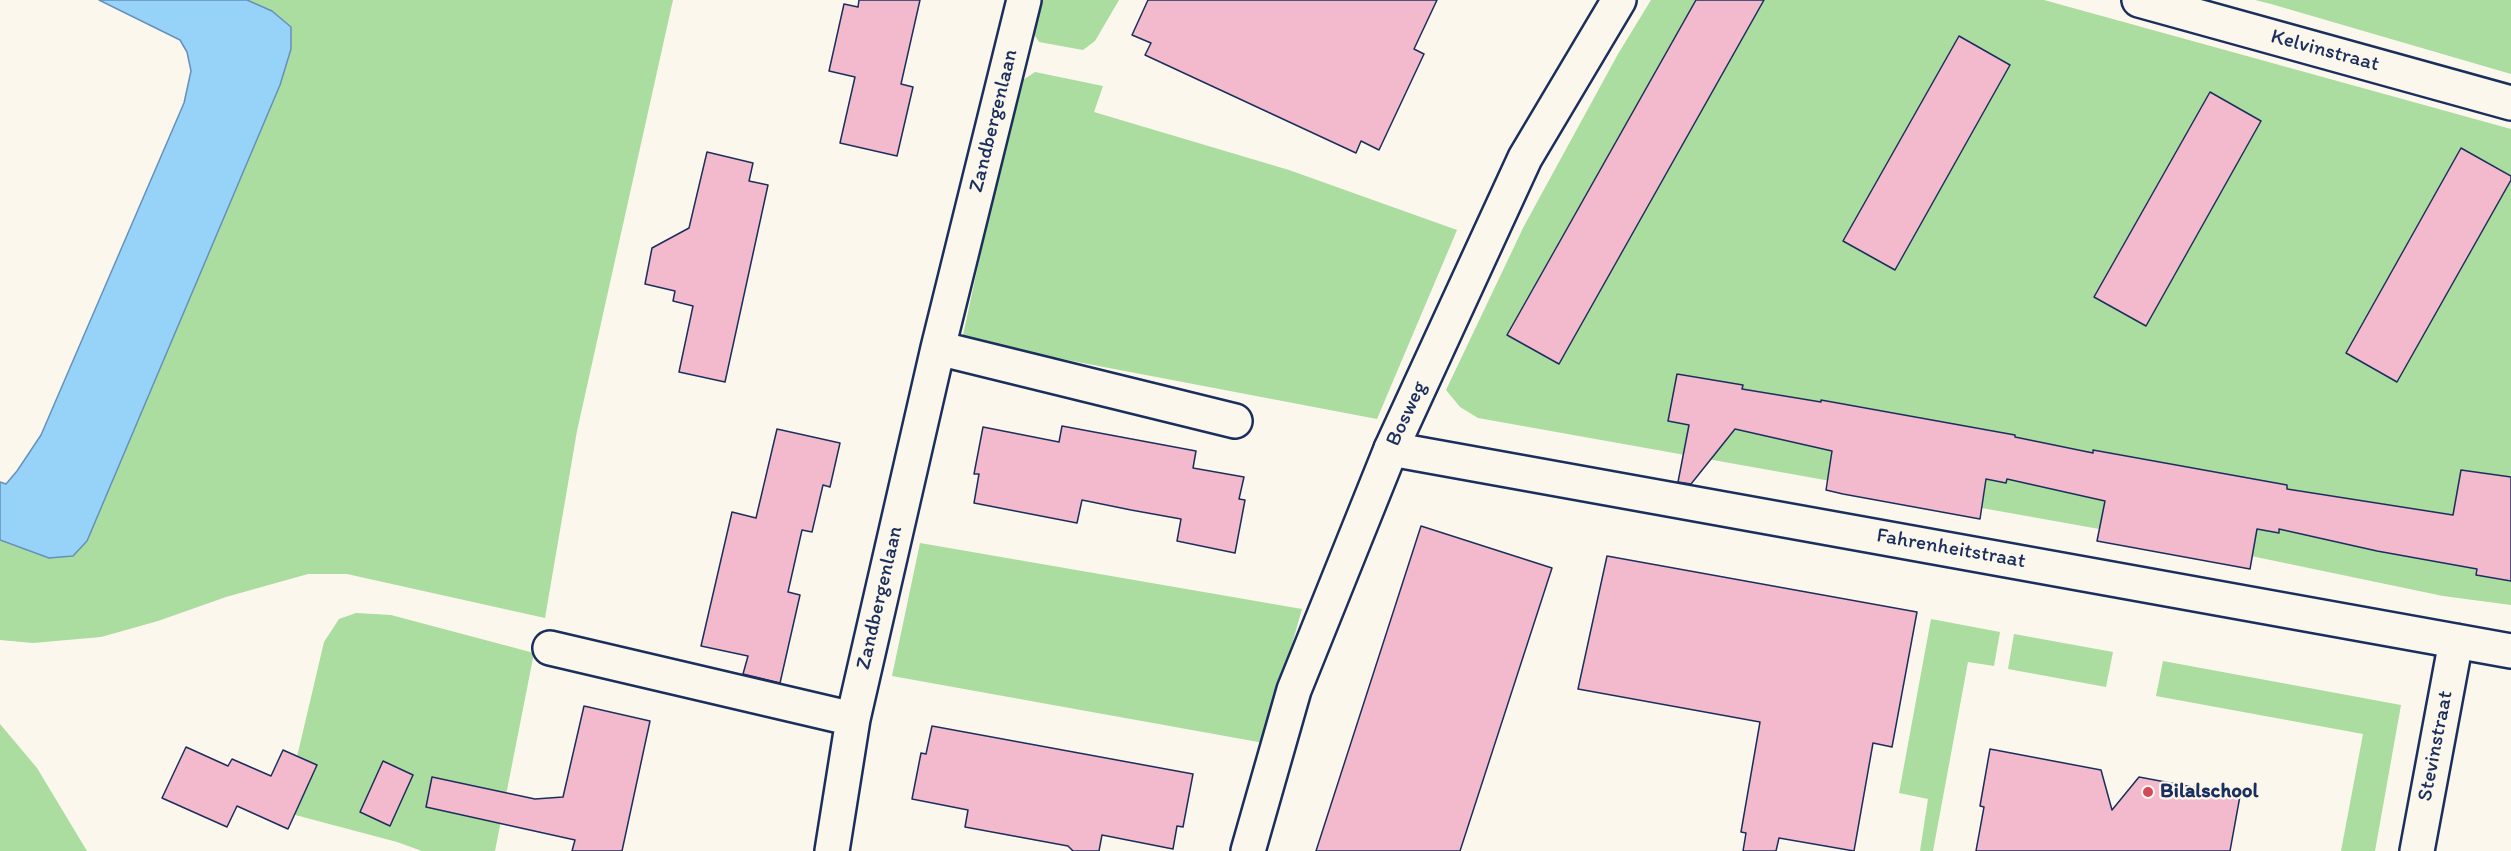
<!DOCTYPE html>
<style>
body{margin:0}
canvas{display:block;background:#fbf7ec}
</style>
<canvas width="2511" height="851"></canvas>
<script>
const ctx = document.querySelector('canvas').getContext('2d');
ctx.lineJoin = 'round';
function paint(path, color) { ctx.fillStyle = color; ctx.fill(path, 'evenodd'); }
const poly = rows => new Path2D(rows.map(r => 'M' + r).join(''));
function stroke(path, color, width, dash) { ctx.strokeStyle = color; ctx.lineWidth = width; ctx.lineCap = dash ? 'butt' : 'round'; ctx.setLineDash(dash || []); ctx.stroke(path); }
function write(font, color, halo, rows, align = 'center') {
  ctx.font = font + ' Itim,sans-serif'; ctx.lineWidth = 4.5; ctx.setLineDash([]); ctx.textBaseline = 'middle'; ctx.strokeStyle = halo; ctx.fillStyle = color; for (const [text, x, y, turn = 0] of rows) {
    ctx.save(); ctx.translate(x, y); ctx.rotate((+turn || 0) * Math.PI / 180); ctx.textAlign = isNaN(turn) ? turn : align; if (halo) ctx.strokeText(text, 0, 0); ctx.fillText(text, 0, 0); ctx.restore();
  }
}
const green = poly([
 [247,0,673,0,577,431,545,618,347,574,308,574,226,597,158,621,101,637,33,643,0,640,0,540,49,558,73,556,87,541,280,85,291,49,291,27,272,11],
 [1036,0,1119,0,1095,41,1083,50,1039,42,1030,28],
 [1651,0,2044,0,2511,129,2511,605,2443,596,2256,557,1478,418,1460,407,1446,390,1524,226,1618,54],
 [2255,0,2511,0,2511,74,2271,4],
 [1035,72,1103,86,1094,112,1289,170,1457,230,1377,419,962,340,1017,84],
 [920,543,1302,609,1264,743,892,676],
 [356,613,391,615,534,653,495,851,422,851,397,842,284,812,324,642,339,619],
 [1931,619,2000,632,1994,666,1968,662,1933,851,1920,851,1928,799,1899,793],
 [2014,634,2113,652,2106,687,2008,669],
 [2163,661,2401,705,2375,851,2341,851,2363,734,2156,696],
 [0,724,37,768,87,851,0,851]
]);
const water = poly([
 [99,0,247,0,272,11,291,27,291,49,280,85,87,541,73,556,49,558,0,540,0,482,6,484,17,471,41,435,184,103,191,71,187,52,180,40,99,0]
]);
const building = poly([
 [859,0,920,0,901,84,913,87,897,156,840,143,855,77,829,71,844,4,858,7,859,0],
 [1148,0,1437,0,1414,49,1424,54,1379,150,1361,141,1356,153,1145,55,1151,43,1132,35,1148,0],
 [1696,0,1764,0,1559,364,1507,335,1696,0],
 [1959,36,2010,65,1895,270,1843,241,1959,36],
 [2210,92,2261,121,2146,326,2094,297,2210,92],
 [2461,148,2511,176,2511,180,2397,382,2346,353,2461,148],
 [707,152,753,163,749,181,768,185,725,382,679,372,693,306,673,301,675,291,645,284,652,248,689,228,707,152],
 [1677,374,1743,385,1742,389,1821,402,1821,400,2015,435,2015,437,2093,453,2093,450,2287,485,2287,489,2453,515,2461,470,2511,477,2511,581,2476,575,2477,569,2377,551,2279,529,2279,533,2257,529,2250,569,2097,541,2105,501,2007,479,2006,483,1986,479,1980,519,1843,494,1826,490,1832,451,1735,429,1691,484,1678,482,1689,425,1668,421,1677,374],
 [1062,426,1196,451,1193,468,1244,477,1239,499,1245,500,1235,553,1177,541,1181,519,1131,510,1082,500,1077,523,974,503,979,474,974,474,983,427,1059,442,1062,426],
 [777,429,840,443,830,487,823,485,812,532,802,530,788,592,800,595,780,683,743,674,748,656,701,646,732,512,756,518,777,429],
 [1421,526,1552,568,1460,851,1316,851,1421,526],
 [1607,556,1917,612,1892,747,1873,743,1854,851,1779,838,1776,851,1743,851,1746,833,1741,832,1760,722,1578,689,1607,556],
 [584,706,650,721,622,851,572,851,575,840,426,807,432,777,535,799,563,797,584,706],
 [932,726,1193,774,1183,827,1177,826,1173,849,1102,835,1099,851,1073,851,1068,846,965,827,968,810,912,799,921,753,926,754,932,726],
 [186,747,228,766,232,759,271,776,283,750,317,765,288,829,237,806,227,827,162,798,186,747],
 [1990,749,2101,770,2112,810,2139,777,2240,796,2230,851,1976,851,1984,807,1980,806,1990,749],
 [383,761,413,775,390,826,360,812,383,761]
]);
const street = poly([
 [2139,0,2511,103],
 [938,348,1235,421],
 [1391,449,2511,651],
 [550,648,853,719],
 [832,851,853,719,938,348,1024,0],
 [2417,851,2456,641]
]);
const secondary = poly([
 [1248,851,1294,690,1391,449,1525,158,1619,0]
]);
const markers = [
 [2148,792,6,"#d1495b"]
];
const streetNames = [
 ["Kelvinstraat",2325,51,15],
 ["Zandbergenlaan",994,121,-76],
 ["Bosweg",1407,414,-65],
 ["Fahrenheitstraat",1951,549,10],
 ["Zandbergenlaan",880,598,-77],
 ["Stevinstraat",2436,746,-79]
];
const poiNames = [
 ["Bilalschool",2160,792]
];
paint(green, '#aadd9f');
paint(water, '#97d2f8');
stroke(water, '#6591ba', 1.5);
paint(building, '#f3bacd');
stroke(building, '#1b2f5e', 1.5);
stroke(street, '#1b2f5e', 38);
stroke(secondary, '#1b2f5e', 38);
stroke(street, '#fbf7ec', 33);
stroke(secondary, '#fbf7ec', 33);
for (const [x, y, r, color] of markers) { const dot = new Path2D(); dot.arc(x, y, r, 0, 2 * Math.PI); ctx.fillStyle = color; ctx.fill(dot); stroke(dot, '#fbf7ec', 2); }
write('21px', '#1b2f5e', '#fbf7ec', streetNames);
write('bold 21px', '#1b2f5e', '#fbf7ec', poiNames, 'left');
</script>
